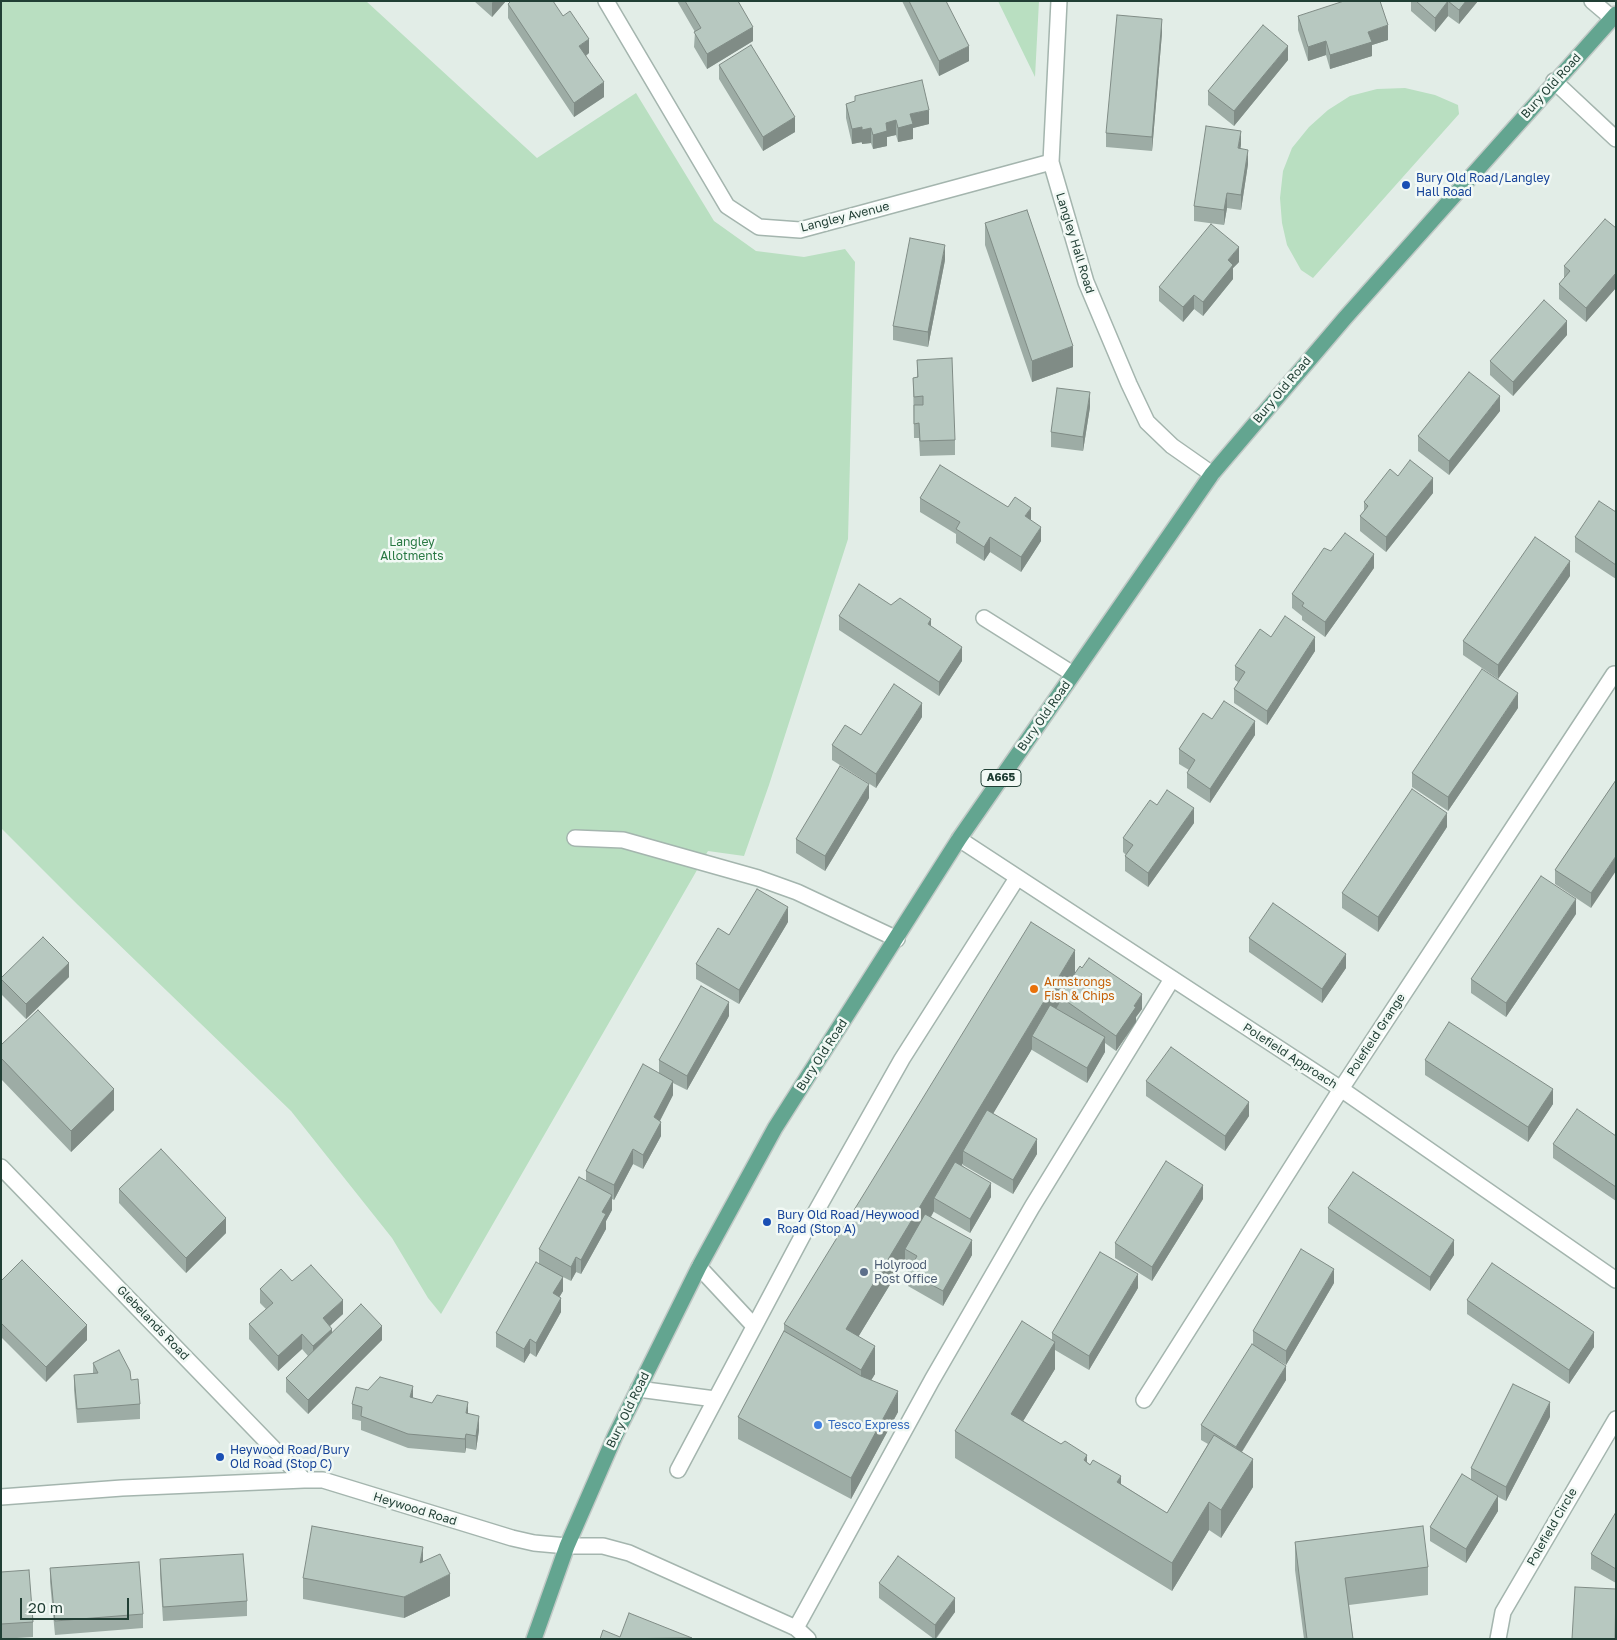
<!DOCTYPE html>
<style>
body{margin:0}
#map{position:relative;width:1617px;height:1640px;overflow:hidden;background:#e2ede7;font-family:"Golos Text",sans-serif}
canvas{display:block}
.frame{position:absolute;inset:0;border:2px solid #213f35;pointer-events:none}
.scale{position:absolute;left:20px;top:1598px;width:109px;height:22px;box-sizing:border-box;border:2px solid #213f35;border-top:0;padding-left:6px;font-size:15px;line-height:18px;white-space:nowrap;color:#213f35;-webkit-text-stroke:4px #f2f9f5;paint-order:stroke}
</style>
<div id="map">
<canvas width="1617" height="1640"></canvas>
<div class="frame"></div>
<div class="scale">20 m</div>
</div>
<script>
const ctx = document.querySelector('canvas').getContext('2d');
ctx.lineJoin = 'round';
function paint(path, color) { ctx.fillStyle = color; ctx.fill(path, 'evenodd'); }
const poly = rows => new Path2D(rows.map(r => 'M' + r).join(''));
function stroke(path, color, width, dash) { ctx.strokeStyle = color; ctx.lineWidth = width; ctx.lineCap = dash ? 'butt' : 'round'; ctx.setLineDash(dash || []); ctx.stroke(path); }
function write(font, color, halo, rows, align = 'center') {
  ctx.font = font + ' "Golos Text",sans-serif'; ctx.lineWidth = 5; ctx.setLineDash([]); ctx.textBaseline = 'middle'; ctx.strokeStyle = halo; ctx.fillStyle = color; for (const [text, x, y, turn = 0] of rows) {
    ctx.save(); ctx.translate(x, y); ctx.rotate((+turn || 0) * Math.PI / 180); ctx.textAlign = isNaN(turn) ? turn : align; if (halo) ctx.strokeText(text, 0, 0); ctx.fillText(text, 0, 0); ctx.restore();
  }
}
const green = poly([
 [1,1,366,1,537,158,636,93,714,221,756,251,804,257,845,249,855,262,848,539,769,785,744,856,708,851,441,1314,428,1298,392,1238,291,1111,77,904,1,828],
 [998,1,1039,1,1035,77],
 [1405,88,1435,95,1458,105,1459,114,1313,278,1301,270,1287,245,1282,223,1280,198,1283,171,1292,148,1309,127,1328,110,1350,96,1377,89]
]);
const service = poly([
 [1592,1,1612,18],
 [575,838,623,840,758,878,797,892,897,939],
 [699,1267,754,1326],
 [638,1389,715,1399],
 [678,1470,805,1231,902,1059,1017,878],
 [796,1628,932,1380,1032,1207,1172,979]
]);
const minor = poly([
 [606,1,727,206,759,227,800,230,1051,162],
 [1059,1,1051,162,1086,282,1129,384,1147,422,1172,446,1212,474],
 [1554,81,1616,139],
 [984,618,1073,674],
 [959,839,1341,1089,1616,1280],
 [1,1167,304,1480],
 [1144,1400,1341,1089,1614,674],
 [1,1497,122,1488,304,1480,323,1480,512,1538,534,1543,567,1546,603,1546,629,1553,796,1628,808,1639],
 [1498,1639,1503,1612,1616,1419]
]);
const primary = poly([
 [534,1639,567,1546,615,1436,699,1267,775,1128,959,839,1212,474,1345,318,1616,14]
]);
const wall = poly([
 [474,1,506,1,492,17],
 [677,1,738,1,753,41,707,69,694,47,695,32],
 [902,1,946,1,969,61,939,76],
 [1411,1,1478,1,1459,24,1448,16,1435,32,1411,11],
 [508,4,589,53,586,56,604,97,574,117,508,18],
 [1298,16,1388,40,1372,45,1372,56,1330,69,1326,55,1308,61,1298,30],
 [1162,33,1152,151,1106,147,1106,133],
 [1288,60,1234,126,1208,105,1208,91],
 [719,65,795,132,763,151,719,79],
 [846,104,929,124,913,128,913,139,898,142,896,135,887,137,887,146,873,149,871,143,862,144,862,142,852,144,846,118],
 [1241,145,1240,149,1248,164,1241,210,1227,208,1224,225,1194,221,1194,206],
 [985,223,1073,367,1032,382,985,245],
 [1616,228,1616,290,1615,289,1586,322,1559,299,1559,284,1564,278,1564,266],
 [945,260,928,347,893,340,893,326],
 [1239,262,1233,268,1233,279,1203,316,1194,309,1183,322,1159,301,1159,287],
 [1567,335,1513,396,1490,375,1490,361],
 [917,360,955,440,955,455,920,456,919,438,914,438,913,378,917,377],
 [1090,407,1083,451,1051,447,1051,432],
 [1500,411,1449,475,1418,451,1418,436],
 [1398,476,1433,493,1386,552,1360,531,1360,516,1364,511,1364,502],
 [920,498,1031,520,1041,541,1021,572,990,552,984,561,956,543,956,534,920,512],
 [1616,512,1616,579,1575,552,1575,537],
 [1374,568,1325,637,1302,620,1302,616,1292,608,1292,594],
 [1570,576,1498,679,1463,655,1463,641],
 [891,605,962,661,939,696,839,630,839,616],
 [1271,637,1315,651,1267,725,1234,703,1234,689,1238,682,1235,680,1235,666],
 [1518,708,1448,811,1412,787,1412,773],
 [922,717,876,788,832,760,832,745,861,735],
 [1212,719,1255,735,1210,803,1187,788,1187,773,1189,770,1179,764,1179,749],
 [1616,780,1591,908,1555,884,1555,870],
 [869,798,825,871,796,853,796,839],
 [1157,805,1194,823,1148,887,1125,871,1125,856,1126,855,1123,852,1123,838],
 [1447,827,1378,932,1342,908,1342,893],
 [1576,914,1506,1017,1471,993,1471,979],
 [788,922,739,1004,696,979,696,964],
 [1249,938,1346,968,1322,1003,1249,952],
 [1075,973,1142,1009,1136,1017,1136,1022,1116,1051,1105,1043,1105,1052,1087,1083,1032,1050,1032,1049,993,1113,1037,1154,1013,1194,963,1165,963,1163,962,1165,991,1197,970,1233,934,1212,934,1211,931,1217,972,1255,943,1306,908,1286,908,1272,911,1267,905,1263,905,1260,858,1337,875,1374,871,1380,898,1412,851,1499,738,1439,738,1417,784,1331,784,1324],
 [69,977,26,1019,1,994,1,978],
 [729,1016,687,1090,673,1083,673,1095,660,1121,661,1136,643,1169,633,1164,614,1200,612,1199,612,1210,606,1221,606,1229,581,1274,576,1272,571,1281,563,1277,563,1291,559,1297,561,1312,536,1357,530,1353,524,1363,496,1347,496,1333,539,1264,539,1249,586,1181,586,1171,659,1073,659,1060],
 [1,1045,114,1110,71,1152,1,1079],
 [1425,1060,1553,1104,1528,1142,1425,1075],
 [1146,1081,1249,1116,1225,1151,1146,1096],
 [1616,1136,1616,1201,1553,1158,1553,1144],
 [119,1189,226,1233,186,1273,119,1203],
 [1203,1199,1152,1281,1115,1258,1115,1243],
 [1328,1208,1454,1255,1430,1291,1328,1223],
 [1,1281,87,1340,46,1382,1,1337],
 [292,1281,343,1314,330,1326,332,1333,382,1340,308,1414,286,1392,286,1378,308,1356,302,1349,278,1371,249,1339,249,1324,266,1309,260,1303,260,1289],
 [1334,1283,1286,1365,1265,1353,1286,1380,1242,1452,1253,1487,1221,1538,1209,1530,1172,1591,955,1458,955,1431,1052,1340,1052,1333,1138,1288,1089,1370,1055,1350,1055,1369,1023,1421,1121,1484,1167,1513,1208,1444,1201,1440,1201,1425,1253,1345,1253,1331],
 [1467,1300,1594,1347,1569,1384,1467,1314],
 [93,1363,140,1404,140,1419,77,1423,74,1390,74,1375,93,1374],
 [368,1390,413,1398,468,1413,479,1430,476,1450,466,1448,465,1453,408,1448,361,1430,361,1421,352,1419,352,1404],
 [1550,1417,1506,1501,1498,1497,1498,1511,1466,1563,1430,1541,1430,1527,1471,1479,1471,1468],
 [1616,1512,1616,1583,1591,1569,1591,1554],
 [1295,1542,1428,1567,1428,1595,1349,1605,1353,1639,1304,1639,1295,1570],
 [160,1559,247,1601,247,1616,163,1621,160,1574],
 [423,1562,450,1596,404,1618,303,1599,303,1578],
 [50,1568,143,1614,143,1628,55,1635,50,1582],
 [1,1572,33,1622,33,1637,1,1639],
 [879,1583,955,1612,936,1639,934,1639,879,1598]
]);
const shadedWall = poly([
 [493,1,506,1,492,17,492,3],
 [1448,1,1448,16,1435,32,1435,18],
 [1466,1,1478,1,1459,24,1459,10],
 [1162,19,1162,33,1152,151,1152,137],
 [1388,25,1388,40,1372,45,1372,56,1330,69,1330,55,1368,32],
 [753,27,753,41,707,69,707,54],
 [589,39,589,53,579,60,579,46],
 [1326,41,1326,55,1308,61,1308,47],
 [969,46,969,61,939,76,939,61],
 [1288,46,1288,60,1234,126,1234,111],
 [604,82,604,97,574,117,574,103],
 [929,110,929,124,913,128,913,139,898,142,898,128,910,114],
 [795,117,795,132,763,151,763,137],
 [896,120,896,135,887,137,887,146,873,149,873,135,886,123],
 [862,127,862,142,852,144,852,129],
 [871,128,871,143,862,144,862,130],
 [1241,131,1241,145,1238,163,1238,148],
 [1248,150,1248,164,1241,210,1241,195],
 [1227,193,1227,208,1224,225,1224,210],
 [945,245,945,260,928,347,928,332],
 [1239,247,1239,262,1233,268,1233,279,1203,316,1203,302,1228,260],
 [1615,274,1615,289,1586,322,1586,308],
 [1194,295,1194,309,1183,322,1183,307],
 [1567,321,1567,335,1513,396,1513,382],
 [1073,346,1073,367,1032,382,1032,361],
 [1090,392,1090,407,1083,451,1083,437],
 [1500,396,1500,411,1449,475,1449,461],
 [1433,478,1433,493,1386,552,1386,537],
 [1031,508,1031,522,1025,516],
 [1041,527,1041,541,1021,572,1021,557],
 [990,537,990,552,984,561,984,547],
 [1374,554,1374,568,1325,637,1325,622],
 [1570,561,1570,576,1498,679,1498,665],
 [931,619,931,633,928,624],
 [1315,637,1315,651,1267,725,1267,711],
 [962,647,962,661,939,696,939,682],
 [1518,693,1518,708,1448,811,1448,797],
 [922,703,922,717,876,788,876,774],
 [1255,721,1255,735,1210,803,1210,789],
 [869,784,869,798,825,871,825,856],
 [1194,808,1194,823,1148,887,1148,873],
 [1447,813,1447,827,1378,932,1378,917],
 [1616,856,1616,871,1591,908,1591,893],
 [1576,899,1576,914,1506,1017,1506,1003],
 [788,907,788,922,739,1004,739,990],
 [1075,950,1075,978,1059,996,1059,1004,1038,1039,1032,1036,1032,1049,969,1154,963,1151,963,1163,940,1201,934,1198,934,1211,910,1251,905,1249,905,1260,846,1357,846,1329],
 [1346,954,1346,968,1322,1003,1322,989],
 [69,963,69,977,26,1019,26,1004],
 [1142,994,1142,1009,1136,1017,1136,1022,1116,1051,1116,1036,1134,1006],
 [729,1002,729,1016,687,1090,687,1076],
 [1105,1037,1105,1052,1087,1083,1087,1068],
 [673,1081,673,1095,654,1132,654,1117],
 [114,1089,114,1110,71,1152,71,1131],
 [1553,1089,1553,1104,1528,1142,1528,1127],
 [1249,1102,1249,1116,1225,1151,1225,1136],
 [661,1122,661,1136,643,1169,643,1155],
 [1037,1139,1037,1154,1013,1194,1013,1180],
 [633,1149,633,1164,614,1200,614,1185],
 [991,1183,991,1197,970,1233,970,1219],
 [1203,1185,1203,1199,1152,1281,1152,1267],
 [612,1195,612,1210,606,1221,606,1229,581,1274,581,1260,602,1212],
 [226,1218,226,1233,186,1273,186,1258],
 [972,1240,972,1255,943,1306,943,1291],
 [1454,1240,1454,1255,1430,1291,1430,1277],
 [576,1257,576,1272,571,1281,571,1267],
 [1334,1269,1334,1283,1286,1365,1286,1351],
 [1138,1274,1138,1288,1089,1370,1089,1356],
 [563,1277,563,1291,553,1308,553,1293],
 [561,1298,561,1312,536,1357,536,1343],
 [343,1300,343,1314,323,1332,323,1318],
 [87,1325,87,1340,46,1382,46,1367],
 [382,1326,382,1340,308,1414,308,1400],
 [332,1329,332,1343,313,1361,313,1346],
 [1594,1332,1594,1347,1569,1384,1569,1370],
 [302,1334,302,1349,278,1371,278,1356],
 [530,1339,530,1353,524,1363,524,1349],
 [1055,1342,1055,1369,1011,1441,1011,1414],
 [875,1346,875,1374,861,1397,861,1370],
 [1286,1366,1286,1380,1236,1461,1236,1447],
 [413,1386,413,1401,410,1397],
 [898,1391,898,1412,851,1499,851,1478],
 [468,1402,468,1416,466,1413],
 [1550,1402,1550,1417,1506,1501,1506,1487],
 [479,1416,479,1430,476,1450,476,1436],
 [466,1434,466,1448,465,1453,465,1439],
 [1087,1455,1087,1482,1084,1460],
 [1253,1459,1253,1487,1221,1538,1221,1510],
 [1121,1476,1121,1504,1117,1482],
 [1498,1496,1498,1511,1466,1563,1466,1549],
 [1209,1502,1209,1530,1172,1591,1172,1563],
 [423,1547,423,1568,420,1563],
 [450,1574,450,1596,404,1618,404,1597],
 [955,1598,955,1612,935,1639,935,1625]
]);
const building = poly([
 [511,1,553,1,563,16,570,11,589,39,579,46,604,82,574,103,508,4,511,1],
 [685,1,738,1,753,27,707,54,694,32,701,28,685,1],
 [909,1,946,1,969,46,939,61,909,1],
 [1344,1,1380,1,1388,25,1368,32,1372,42,1330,55,1326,41,1308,47,1298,16,1344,1],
 [1416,1,1448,1,1435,18,1416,1],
 [1448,1,1466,1,1459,10,1448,1],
 [1117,15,1162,19,1152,137,1106,133,1117,15],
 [1263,25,1288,46,1234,111,1208,91,1263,25],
 [751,45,795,117,763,137,719,65,751,45],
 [922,80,929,110,910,114,913,124,898,128,896,120,886,123,887,131,873,135,871,128,862,130,862,127,852,129,846,104,855,101,855,96,922,80],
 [1206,126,1241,131,1238,148,1248,150,1241,195,1227,193,1224,210,1194,206,1206,126],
 [1027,210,1073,346,1032,361,985,223,1027,210],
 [1605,219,1616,228,1616,275,1615,274,1586,308,1559,284,1570,271,1564,266,1605,219],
 [1211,224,1239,247,1228,260,1233,265,1203,302,1194,295,1183,307,1159,287,1211,224],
 [910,238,945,245,928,332,893,326,910,238],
 [1544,300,1567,321,1513,382,1490,361,1544,300],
 [952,358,955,440,920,441,919,423,914,424,914,405,923,405,923,396,914,397,913,378,918,377,917,360,952,358],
 [1469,372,1500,396,1449,461,1418,436,1469,372],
 [1057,388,1090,392,1083,437,1051,432,1057,388],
 [1410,460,1433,478,1386,537,1360,516,1368,506,1364,502,1390,469,1398,476,1410,460],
 [940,465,1008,507,1015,497,1031,508,1025,516,1041,527,1021,557,990,537,984,547,956,529,960,522,920,498,940,465],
 [1599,501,1616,512,1616,565,1575,537,1599,501],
 [1345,533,1374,554,1325,622,1302,606,1304,603,1292,594,1324,548,1331,551,1345,533],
 [1535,537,1570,561,1498,665,1463,641,1535,537],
 [859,584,891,605,900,598,931,619,928,624,962,647,939,682,839,616,859,584],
 [1285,616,1315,637,1267,711,1234,689,1245,672,1235,666,1260,629,1271,637,1285,616],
 [1482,669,1518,693,1448,797,1412,773,1482,669],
 [894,684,922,703,876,774,832,745,845,725,861,735,894,684],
 [1224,701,1255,721,1210,789,1187,773,1195,760,1179,749,1203,713,1212,719,1224,701],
 [840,766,869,784,825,856,796,839,840,766],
 [1616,780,1616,856,1591,893,1555,870,1616,780],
 [1412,789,1447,813,1378,917,1342,893,1412,789],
 [1167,790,1194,808,1148,873,1125,856,1133,845,1123,838,1150,800,1157,805,1167,790],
 [1541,876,1576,899,1506,1003,1471,979,1541,876],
 [757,889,788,907,739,990,696,964,718,928,729,935,757,889],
 [1273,903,1346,954,1322,989,1249,938,1273,903],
 [1031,922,1075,950,846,1329,875,1346,861,1370,784,1324,1031,922],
 [43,937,69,963,26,1004,1,979,1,978,43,937],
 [1089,958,1142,994,1134,1006,1136,1007,1116,1036,1059,996,1080,966,1082,968,1089,958],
 [701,986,729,1002,687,1076,659,1060,701,986],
 [1050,1005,1105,1037,1087,1068,1032,1036,1050,1005],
 [38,1010,114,1089,71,1131,1,1058,1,1045,38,1010],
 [1449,1022,1553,1089,1528,1127,1425,1060,1449,1022],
 [1171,1047,1249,1102,1225,1136,1146,1081,1171,1047],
 [643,1064,673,1081,654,1117,661,1122,643,1155,633,1149,614,1185,586,1171,643,1064],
 [1577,1109,1616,1136,1616,1187,1553,1144,1577,1109],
 [987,1110,1037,1139,1013,1180,963,1151,987,1110],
 [161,1149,226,1218,186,1258,119,1189,161,1149],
 [1166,1161,1203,1185,1152,1267,1115,1243,1166,1161],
 [955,1162,991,1183,970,1219,934,1198,955,1162],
 [1353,1172,1454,1240,1430,1277,1328,1208,1353,1172],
 [579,1177,612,1195,602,1212,606,1214,581,1260,576,1257,571,1267,539,1249,579,1177],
 [925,1214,972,1240,943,1291,908,1272,917,1256,905,1249,925,1214],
 [1301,1249,1334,1269,1286,1351,1253,1331,1301,1249],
 [1100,1252,1138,1274,1089,1356,1052,1333,1100,1252],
 [22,1260,87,1325,46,1367,1,1323,1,1281,22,1260],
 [536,1262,563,1277,553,1293,561,1298,536,1343,530,1339,524,1349,496,1333,536,1262],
 [1492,1263,1594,1332,1569,1370,1467,1300,1492,1263],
 [311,1265,343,1300,323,1318,332,1329,313,1346,302,1334,278,1356,249,1324,273,1303,260,1289,281,1269,292,1281,311,1265],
 [361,1304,382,1326,308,1400,286,1378,361,1304],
 [1022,1321,1055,1342,1011,1414,1061,1444,1065,1441,1087,1455,1084,1460,1090,1465,1093,1460,1121,1476,1117,1482,1167,1513,1214,1435,1253,1459,1221,1510,1209,1502,1172,1563,955,1431,1022,1321],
 [784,1331,861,1376,898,1391,851,1478,738,1417,784,1331],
 [1252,1344,1286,1366,1236,1447,1201,1425,1252,1344],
 [119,1350,130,1371,131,1380,138,1379,140,1404,77,1409,74,1375,98,1373,93,1363,119,1350],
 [380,1377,413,1386,410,1397,432,1403,437,1395,468,1402,466,1413,479,1416,476,1436,466,1434,465,1439,408,1434,361,1416,362,1407,352,1404,356,1387,368,1390,380,1377],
 [1513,1384,1550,1402,1506,1487,1471,1468,1513,1384],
 [1462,1474,1498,1496,1466,1549,1430,1527,1462,1474],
 [1616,1512,1616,1569,1591,1554,1616,1512],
 [312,1526,423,1547,420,1563,440,1554,450,1574,404,1597,303,1578,312,1526],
 [1423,1526,1428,1567,1345,1578,1353,1639,1307,1639,1295,1542,1423,1526],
 [243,1554,247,1601,163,1607,160,1559,243,1554],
 [898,1556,955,1598,935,1625,879,1583,898,1556],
 [139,1562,143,1614,55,1621,50,1568,139,1562],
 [29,1570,33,1622,1,1624,1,1572,29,1570],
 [1575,1587,1616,1589,1615,1639,1572,1639,1575,1587],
 [629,1613,692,1638,600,1639,603,1630,620,1637,629,1613]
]);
const markers = [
 [1406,185,5,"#1a4fb4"],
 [1034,989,5,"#e8710a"],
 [767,1222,5,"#1a4fb4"],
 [864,1272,5,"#5c6f8a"],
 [818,1425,5,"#3f7fe0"],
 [220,1457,5,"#1a4fb4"]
];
const shields = [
 [1001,778,40]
];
const shieldNames = [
 ["A665",1001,778]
];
const streetNames = [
 ["Bury Old Road",1551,86,-48],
 ["Langley Avenue",845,217,-14],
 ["Langley Hall Road",1075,243,73],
 ["Bury Old Road",1282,390,-50],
 ["Bury Old Road",1044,716,-55],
 ["Polefield Grange",1376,1035,-57],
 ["Bury Old Road",822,1055,-57],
 ["Polefield Approach",1290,1056,33],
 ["Glebelands Road",153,1323,46],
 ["Bury Old Road",628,1410,-64],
 ["Heywood Road",415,1509,17],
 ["Polefield Circle",1552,1527,-60]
];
const transitNames = [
 ["Bury Old Road/Langley",1416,178],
 ["Hall Road",1416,192],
 ["Bury Old Road/Heywood",777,1215],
 ["Road (Stop A)",777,1229],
 ["Heywood Road/Bury",230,1450],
 ["Old Road (Stop C)",230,1464]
];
const parkNames = [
 ["Langley",412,542],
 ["Allotments",412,556]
];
const foodNames = [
 ["Armstrongs",1044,982],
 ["Fish & Chips",1044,996]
];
const serviceNames = [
 ["Holyrood",874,1265],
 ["Post Office",874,1279]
];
const shopNames = [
 ["Tesco Express",828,1425]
];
paint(green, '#b9dfc1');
stroke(service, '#a4b5ae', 18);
stroke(minor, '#a4b5ae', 18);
stroke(primary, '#c1c9c6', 18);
stroke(service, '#fff', 15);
stroke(minor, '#fff', 15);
stroke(primary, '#63a590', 15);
paint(wall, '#9daca5');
paint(shadedWall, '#808c86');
paint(building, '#b7c8c0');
stroke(building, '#808c86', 1);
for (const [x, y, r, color] of markers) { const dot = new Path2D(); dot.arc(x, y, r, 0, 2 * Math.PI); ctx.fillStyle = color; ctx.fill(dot); stroke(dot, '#f2f9f5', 2); }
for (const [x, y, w] of shields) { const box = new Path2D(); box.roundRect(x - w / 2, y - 8.5, w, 17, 4); ctx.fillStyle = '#f2f9f5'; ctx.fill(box); stroke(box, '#213f35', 1); }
write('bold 11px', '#213f35', null, shieldNames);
write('12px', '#213f35', '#f2f9f5', streetNames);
write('12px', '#164399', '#f2f9f5', transitNames, 'left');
write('12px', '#287842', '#f2f9f5', parkNames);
write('12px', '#c56008', '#f2f9f5', foodNames, 'left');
write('12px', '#4e5e75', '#f2f9f5', serviceNames, 'left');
write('12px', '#366cbe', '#f2f9f5', shopNames, 'left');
</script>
